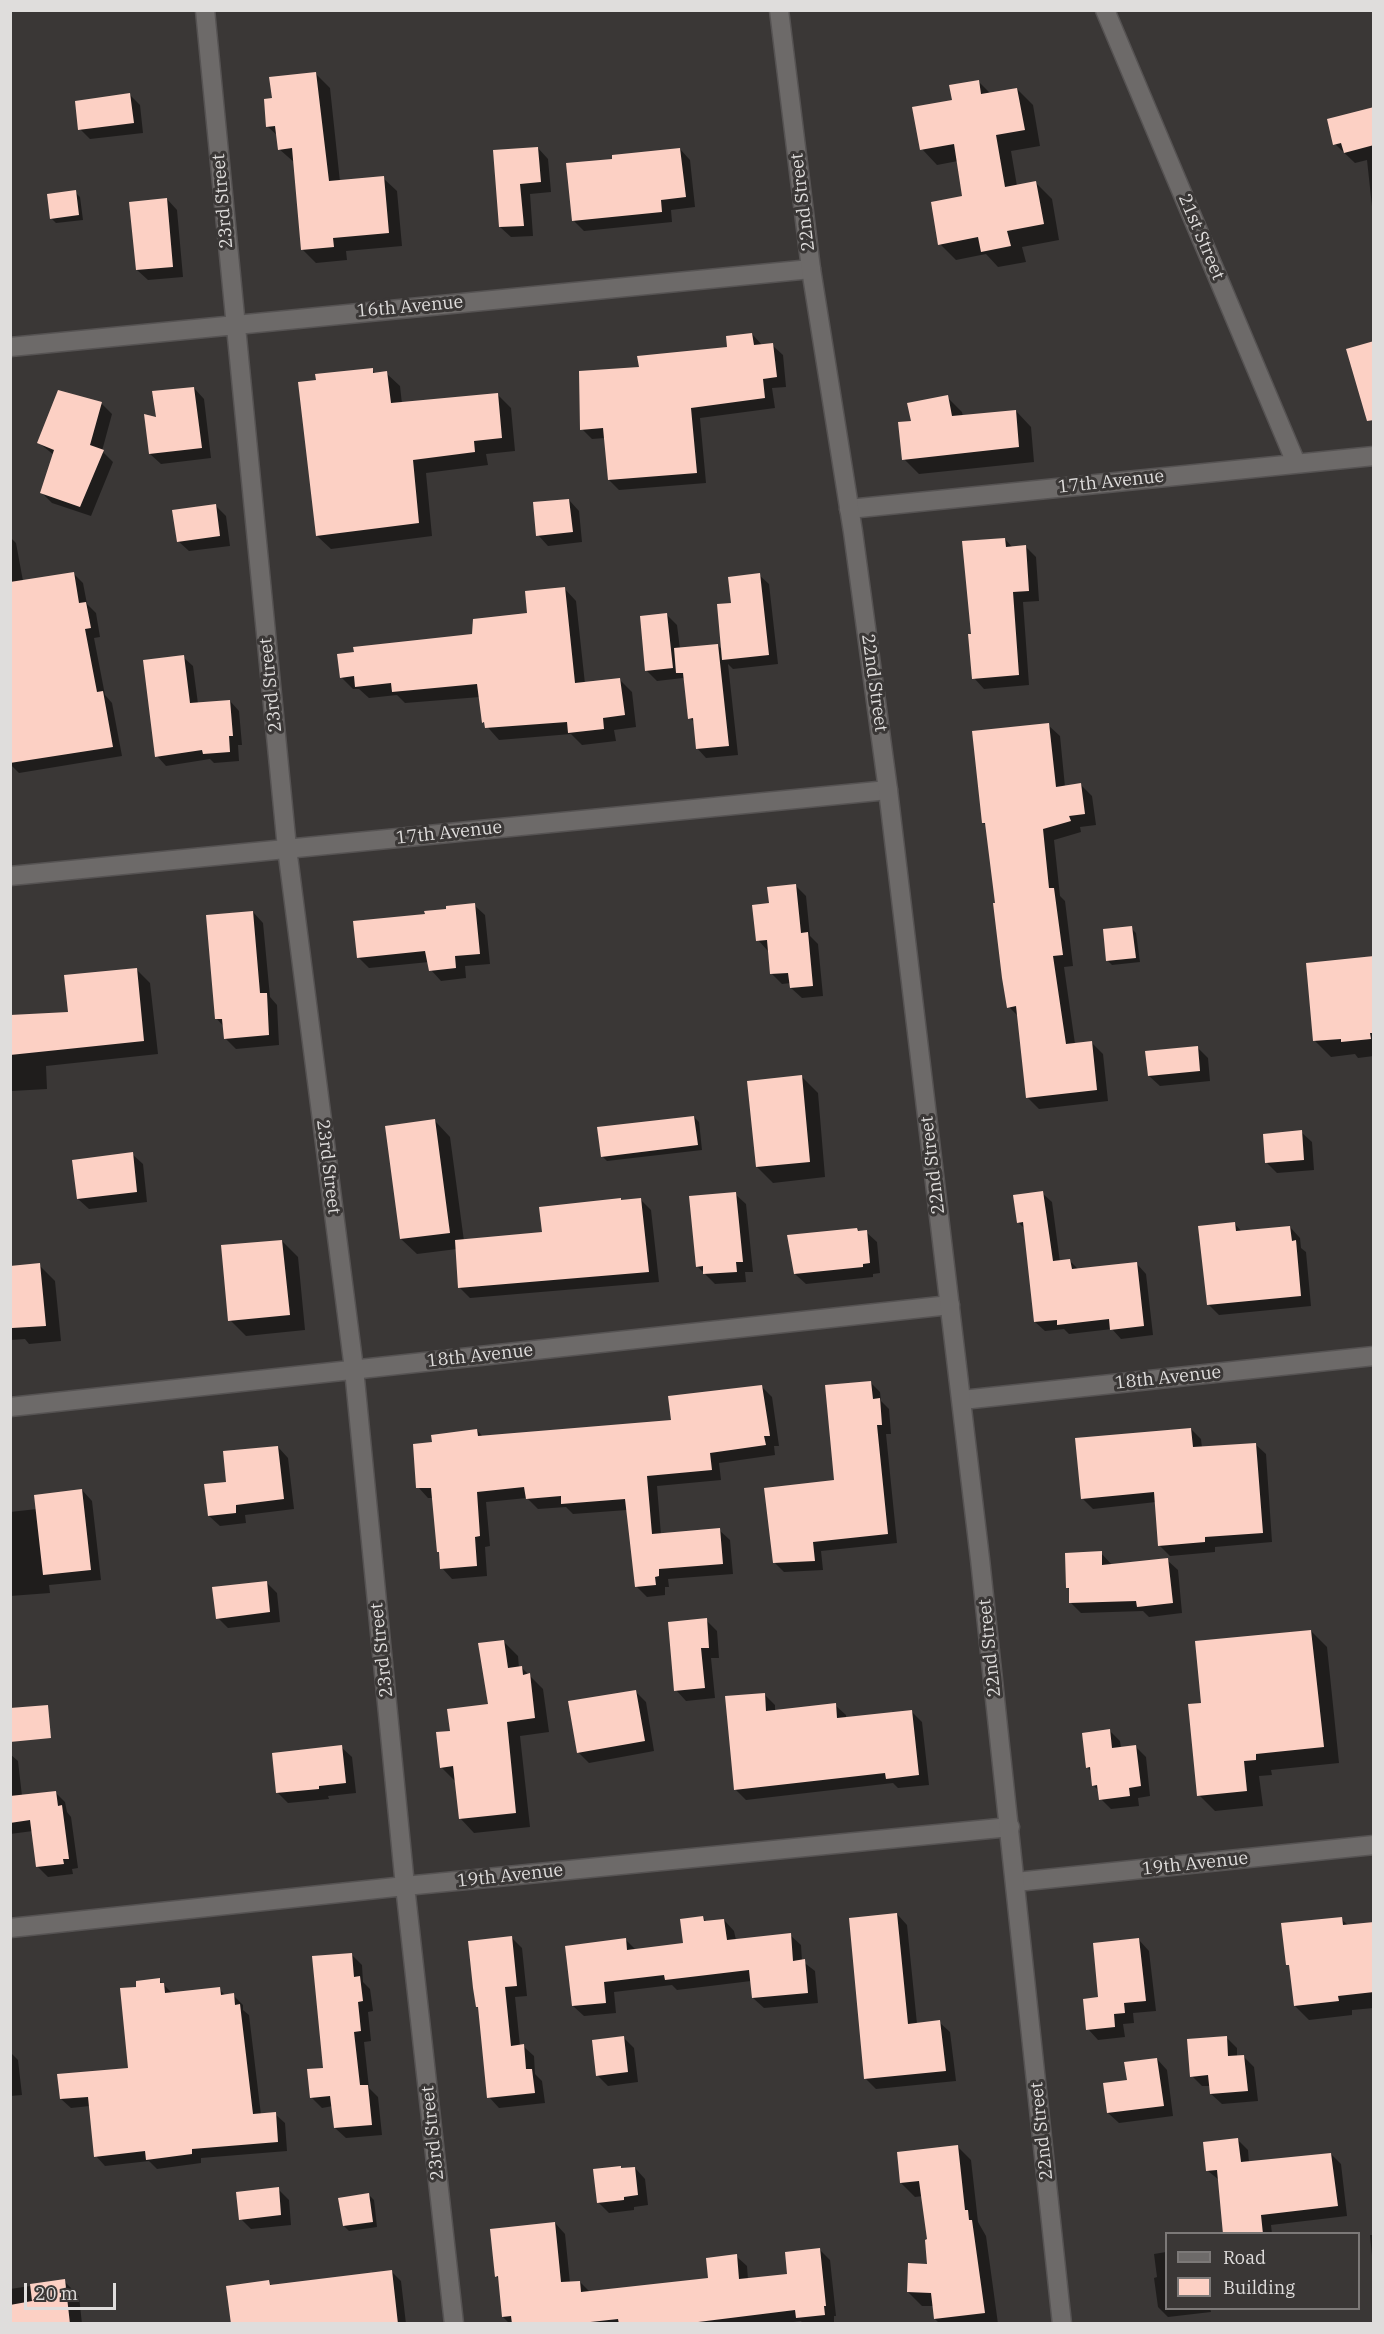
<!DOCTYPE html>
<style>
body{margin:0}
#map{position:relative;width:1384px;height:2334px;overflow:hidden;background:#3a3736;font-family:"IBM Plex Serif",serif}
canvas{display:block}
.frame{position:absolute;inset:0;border:12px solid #dfdddc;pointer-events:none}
.legend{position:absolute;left:1165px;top:2232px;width:195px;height:78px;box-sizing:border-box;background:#3a3736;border:2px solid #7c7978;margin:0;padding:8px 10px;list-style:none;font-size:18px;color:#dfdddc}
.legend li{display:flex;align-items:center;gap:12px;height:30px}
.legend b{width:30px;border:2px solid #7c7978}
.scale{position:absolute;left:24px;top:2283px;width:92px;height:27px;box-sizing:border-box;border:3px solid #dfdddc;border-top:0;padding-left:8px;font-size:18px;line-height:21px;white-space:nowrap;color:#dfdddc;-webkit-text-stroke:4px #3a3736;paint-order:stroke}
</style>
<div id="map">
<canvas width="1384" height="2334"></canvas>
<div class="frame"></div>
<ul class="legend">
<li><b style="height:8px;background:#6d6a69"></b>Road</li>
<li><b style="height:16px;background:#fcd0c4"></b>Building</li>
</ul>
<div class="scale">20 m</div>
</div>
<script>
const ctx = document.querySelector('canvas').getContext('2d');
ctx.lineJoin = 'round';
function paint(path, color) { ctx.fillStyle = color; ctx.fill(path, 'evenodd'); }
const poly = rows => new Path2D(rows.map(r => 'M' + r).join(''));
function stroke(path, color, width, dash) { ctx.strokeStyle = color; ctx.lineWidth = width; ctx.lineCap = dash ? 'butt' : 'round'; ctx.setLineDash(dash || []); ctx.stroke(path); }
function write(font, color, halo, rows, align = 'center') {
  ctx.font = font + ' "IBM Plex Serif",serif'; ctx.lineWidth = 6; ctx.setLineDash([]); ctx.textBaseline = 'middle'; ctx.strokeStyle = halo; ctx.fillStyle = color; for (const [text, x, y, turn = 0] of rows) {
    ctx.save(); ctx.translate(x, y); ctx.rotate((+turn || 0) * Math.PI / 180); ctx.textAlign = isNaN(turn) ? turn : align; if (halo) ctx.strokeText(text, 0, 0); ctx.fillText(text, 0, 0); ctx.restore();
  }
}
const shadow = poly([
 [316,74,330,88,340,182,383,178,397,191,402,246,346,251,347,260,316,263,302,249,295,163,279,149,278,136,268,127,273,100],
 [978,81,991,94,1017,89,1033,105,1040,146,1011,151,1017,186,1036,183,1052,199,1059,240,1022,247,1026,262,998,267,986,254,956,260,940,244,964,197,958,161,937,165,922,149,954,101],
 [130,95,140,105,143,133,90,139,80,129],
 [1374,108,1374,225,1367,160,1355,163,1335,144],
 [538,148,548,159,551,192,530,194,533,236,511,237,500,227,495,152],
 [680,149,690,160,695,207,671,210,672,222,584,231,574,221],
 [75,192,80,197,83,220,56,223,51,218],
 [167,199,177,210,183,277,148,280,137,270],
 [752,334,762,345,772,345,783,355,786,387,772,388,775,408,700,418,706,483,619,490,609,480,605,438,592,439,582,429,640,368,728,348],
 [372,370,376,374,386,373,400,386,402,404,497,394,511,408,515,451,486,454,488,465,426,473,432,536,331,549,317,536],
 [194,388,204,399,211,458,161,464,150,454],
 [947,397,962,412,963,417,1016,411,1031,427,1034,462,919,474,904,459,913,422],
 [102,404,112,414,102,451,113,462,91,516,52,503,42,493,54,455,39,443],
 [569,500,579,511,582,542,548,546,538,535],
 [215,505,226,516,230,546,189,551,178,541],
 [10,537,16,543,23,581,73,573,83,583,87,604,96,613,100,637,94,638,105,695,112,703,122,756,19,773,10,764],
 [1005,539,1013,548,1026,547,1036,557,1039,601,1023,602,1029,685,984,689,974,678,973,635],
 [759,575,769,584,778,664,733,669,728,664,738,755,706,758,697,748,695,723,690,718,686,681,683,678,657,681,646,670,667,615,677,625,680,649,718,645,723,651,732,604],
 [564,588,576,601,585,684,620,680,632,692,636,727,614,730,616,741,582,745,571,734,499,740,483,722,480,697,405,703,397,695,369,698,359,689,353,689,341,677,474,635,529,615],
 [183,657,193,666,198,704,230,701,239,711,242,745,238,745,239,761,214,763,210,759,166,766,157,756],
 [1048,725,1060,736,1065,787,1081,785,1092,796,1096,825,1080,827,1081,832,1054,840,1060,896,1065,901,1073,966,1064,967,1075,1044,1091,1042,1103,1054,1108,1101,1039,1109,1027,1097,1019,1017,1009,1007,987,826,983,823],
 [795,885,806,896,810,936,818,944,823,996,802,998,791,988,791,983,782,984,771,973,768,951,758,940,771,905],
 [474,905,485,915,490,964,465,966,466,978,441,981,431,970,429,962,369,968,358,957,426,915],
 [253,912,263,923,270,997,277,1005,279,1045,236,1049,225,1038,224,1027,217,1019],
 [1131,928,1136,933,1140,962,1112,965,1108,961],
 [1374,958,1374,1056,1358,1058,1355,1054,1331,1057,1315,1041],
 [136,969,150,983,158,1054,46,1066,47,1089,12,1091,10,1089,10,1016,70,1013],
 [1197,1047,1208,1058,1210,1081,1160,1086,1149,1076],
 [802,1077,818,1093,825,1177,773,1183,757,1167],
 [694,1117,699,1122,702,1150,607,1161,602,1156],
 [435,1121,450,1137,464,1241,544,1234,623,1202,641,1200,651,1210,659,1282,470,1298,459,1287,457,1249,417,1254,401,1239],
 [1301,1132,1312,1142,1314,1170,1277,1173,1267,1163],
 [132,1154,143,1164,147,1202,89,1209,78,1199],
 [1042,1193,1052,1202,1060,1262,1070,1261,1079,1270,1137,1264,1146,1274,1153,1335,1121,1339,1112,1329,1069,1334,1064,1329,1045,1331,1035,1322,1025,1229,1018,1222],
 [735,1194,746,1204,753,1272,745,1272,746,1282,715,1284,697,1266],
 [1234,1223,1242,1232,1290,1227,1300,1238,1301,1248,1306,1252,1311,1306,1219,1315,1208,1304],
 [857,1229,860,1232,866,1232,877,1242,880,1273,873,1274,873,1277,806,1284,795,1274],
 [282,1241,298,1257,305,1330,246,1336,230,1320],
 [39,1265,55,1281,61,1341,29,1344,25,1339,10,1340,10,1267],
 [870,1382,880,1392,881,1401,889,1409,891,1434,886,1434,897,1543,821,1551,823,1570,784,1572,775,1563,835,1481],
 [762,1387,772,1397,779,1446,774,1446,775,1455,719,1463,721,1480,657,1486,661,1535,719,1530,730,1540,733,1574,668,1579,669,1587,665,1587,665,1595,647,1597,637,1587,627,1510,573,1514,566,1507,538,1509,527,1498,486,1502,490,1546,485,1547,487,1576,452,1579,442,1568,441,1554,438,1551,434,1498,428,1498,418,1487,434,1443,477,1430,483,1437,672,1422],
 [1191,1429,1201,1439,1202,1448,1255,1444,1266,1454,1272,1542,1215,1547,1215,1552,1170,1556,1159,1545,1156,1502,1093,1509,1083,1499],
 [278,1447,288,1458,294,1509,245,1515,246,1523,220,1526,209,1516,228,1483],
 [82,1490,92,1501,101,1580,49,1585,50,1593,10,1596,10,1512,37,1509],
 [1101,1553,1112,1565,1167,1560,1178,1570,1182,1613,1149,1617,1143,1611,1081,1613,1071,1603,1070,1590,1068,1588],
 [266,1582,277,1593,280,1622,228,1628,218,1618],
 [706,1620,717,1631,719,1658,711,1658,715,1698,686,1701,676,1690],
 [1311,1631,1327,1647,1339,1763,1271,1770,1272,1775,1259,1776,1263,1806,1215,1811,1199,1795,1202,1704],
 [503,1641,518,1656,519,1668,522,1668,543,1689,549,1732,520,1736,530,1827,474,1833,460,1818,456,1782,441,1767,451,1732,490,1706],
 [635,1691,646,1702,654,1751,589,1763,578,1752],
 [764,1694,775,1705,775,1712,835,1705,846,1715,846,1719,911,1711,922,1722,929,1785,898,1788,893,1783,746,1800,735,1789],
 [1110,1731,1120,1741,1121,1748,1136,1747,1146,1757,1150,1796,1138,1798,1139,1806,1111,1809,1101,1799,1100,1792,1093,1785,1092,1772,1087,1767],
 [341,1747,352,1757,356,1793,328,1796,329,1799,288,1803,277,1792],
 [10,1754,18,1761,22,1796,55,1792,65,1802,67,1812,71,1817,78,1868,72,1869,73,1874,48,1877,37,1866,33,1831,10,1834],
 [897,1914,907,1925,917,2024,939,2022,950,2032,956,2081,876,2089,866,2079],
 [703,1918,707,1922,724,1920,734,1931,736,1940,790,1935,801,1945,802,1961,815,1971,818,2003,764,2008,753,1998,751,1981,677,1990,672,1985,614,1992,616,2013,584,2016,573,2006,625,1939,637,1951,684,1945],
 [1341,1919,1349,1926,1374,1923,1374,2008,1352,2010,1352,2015,1309,2020,1295,2006,1291,1968,1288,1964],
 [512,1938,522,1948,527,1996,515,1997,520,2046,523,2046,534,2056,535,2074,542,2081,545,2103,499,2108,489,2097],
 [1139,1940,1149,1951,1156,2011,1133,2013,1134,2023,1123,2024,1125,2037,1098,2040,1088,2029,1100,1999],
 [351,1954,362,1965,363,1982,370,1989,373,2011,368,2012,371,2041,364,2042,369,2088,378,2097,382,2135,346,2138,335,2128,333,2106,322,2108,311,2097,325,2069],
 [159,1980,173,1994,219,1989,226,1996,233,1995,243,2005,243,2010,249,2015,261,2115,275,2114,285,2123,287,2151,201,2158,201,2163,157,2169,149,2161,105,2166,96,2156,90,2106,71,2108,61,2099,130,2069,138,1988],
 [1226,2037,1237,2048,1237,2057,1243,2056,1254,2067,1258,2101,1222,2104,1211,2094,1211,2086,1202,2086,1192,2076],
 [624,2038,634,2048,638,2082,608,2086,597,2075],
 [10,2052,18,2060,22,2095,10,2096],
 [1157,2059,1167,2070,1173,2116,1119,2123,1108,2113,1128,2081],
 [1238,2140,1248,2150,1249,2163,1331,2154,1341,2164,1347,2216,1271,2225,1272,2234,1225,2234,1219,2180,1208,2171],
 [957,2146,971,2160,978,2222,986,2236,998,2324,940,2324,935,2319,934,2306,922,2306,908,2292,929,2266,929,2240,923,2196,915,2197,901,2183],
 [635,2168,645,2179,648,2205,634,2207,634,2210,609,2213,598,2202],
 [278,2189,289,2200,291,2225,251,2229,241,2219],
 [369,2195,374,2200,377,2227,349,2231,344,2226],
 [555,2223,565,2234,570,2283,580,2282,590,2292,710,2279,736,2256,747,2266,748,2280,789,2275,820,2250,830,2260,836,2316,834,2316,834,2324,803,2324,801,2321,778,2324,510,2324,503,2317,500,2280,496,2276],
 [1370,2235,1374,2235,1374,2267,1373,2266],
 [1166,2252,1166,2308,1210,2308,1211,2312,1168,2317,1158,2307,1154,2278,1157,2277,1154,2254],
 [391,2271,401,2281,406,2324,233,2324,268,2282,273,2286],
 [64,2281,79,2296,82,2324,10,2324,10,2289]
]);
const building = poly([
 [316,72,329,181,384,176,389,233,333,238,334,247,301,250,292,148,278,150,275,126,266,127,264,99,272,98,269,77],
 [979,80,981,94,1017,88,1025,130,996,135,1005,187,1036,181,1044,224,1007,231,1011,246,981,252,978,237,938,245,931,202,962,196,954,144,920,150,912,107,952,100,949,85],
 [130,93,134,123,78,130,75,101],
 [1374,107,1374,145,1344,153,1341,143,1333,145,1327,119],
 [538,147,541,182,520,184,524,226,499,227,493,150],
 [680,148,686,197,661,200,662,212,572,221,566,163,612,159,612,155],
 [76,190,79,215,50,219,47,194],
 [167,198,173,267,136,270,129,202],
 [752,333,754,345,773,343,777,377,763,379,765,398,691,408,697,473,608,480,603,428,580,430,579,371,639,367,637,356,727,347,726,336],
 [1374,341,1374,420,1367,421,1346,349],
 [373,368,373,373,387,371,391,403,498,393,502,438,474,441,475,452,413,460,419,523,316,536,298,382,316,380,315,374],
 [194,387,202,448,149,454,144,414,156,417,152,391],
 [58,390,102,402,90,445,104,450,80,507,40,493,54,450,37,443],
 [948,395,952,416,1016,410,1019,447,902,460,898,422,911,421,907,403],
 [569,499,573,532,536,536,533,502],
 [216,504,220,536,177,542,172,510],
 [1005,538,1006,547,1026,545,1029,591,1013,592,1019,675,972,679,968,634,971,634,962,541],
 [74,572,79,603,86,602,91,628,85,629,97,692,103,691,113,747,10,763,10,582],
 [760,573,769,655,722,660,717,604,731,603,728,577],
 [565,587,575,683,620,678,625,715,603,718,604,729,568,733,567,722,485,728,484,722,482,723,477,684,392,692,391,683,355,687,354,676,340,678,337,654,354,652,353,647,472,634,473,619,527,613,525,591],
 [667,613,673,668,645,671,640,616],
 [718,644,729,746,696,749,693,718,688,719,683,673,676,673,674,648],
 [184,655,190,703,230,700,233,736,229,736,230,752,203,754,202,750,155,757,143,660],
 [1049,723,1056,787,1081,783,1085,814,1069,816,1071,821,1043,829,1049,888,1054,888,1063,955,1053,956,1066,1044,1092,1041,1097,1090,1026,1098,1016,1006,1007,1008,1002,978,993,903,995,903,985,823,982,823,972,731],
 [796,884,801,933,808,932,813,986,790,988,788,973,770,974,767,940,756,941,752,905,769,903,767,887],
 [475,903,480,954,455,956,456,968,429,971,425,951,357,958,353,921,425,914,424,911,446,909,446,906],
 [253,911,260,993,267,993,269,1035,224,1039,222,1019,215,1019,206,915],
 [1132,926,1136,958,1106,961,1103,929],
 [1374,956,1374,1033,1370,1033,1371,1039,1341,1042,1341,1039,1313,1041,1306,963],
 [137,968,144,1041,10,1055,10,1015,68,1012,64,975],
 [1198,1046,1200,1071,1148,1076,1145,1051],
 [802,1075,810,1162,756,1167,747,1081],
 [694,1116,698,1145,601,1157,597,1127],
 [435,1119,450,1233,400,1239,385,1126],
 [1302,1130,1304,1160,1265,1163,1263,1134],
 [133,1152,137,1192,77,1199,72,1160],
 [1043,1191,1053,1261,1070,1259,1072,1269,1137,1262,1144,1326,1110,1330,1109,1319,1057,1325,1057,1320,1034,1322,1023,1222,1017,1223,1013,1195],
 [736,1192,743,1262,736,1262,737,1272,703,1274,703,1266,696,1267,689,1196],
 [621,1198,621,1200,641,1198,649,1272,458,1288,455,1240,542,1232,539,1207],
 [1235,1222,1236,1231,1290,1226,1292,1241,1296,1240,1301,1296,1207,1305,1198,1226],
 [857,1228,858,1231,867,1230,870,1263,863,1264,863,1267,794,1274,787,1235],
 [282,1240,290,1315,228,1321,221,1245],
 [40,1263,46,1326,12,1328,10,1266],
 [871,1381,873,1399,880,1398,882,1425,877,1425,888,1534,813,1542,815,1561,773,1563,764,1488,834,1480,825,1385],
 [762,1385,770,1436,764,1436,766,1445,710,1453,712,1470,647,1476,652,1534,720,1528,723,1564,659,1569,659,1576,655,1577,656,1585,635,1587,625,1499,561,1504,561,1496,526,1499,524,1487,477,1492,480,1536,475,1537,477,1566,440,1569,439,1552,437,1552,431,1488,416,1488,413,1444,432,1442,431,1435,477,1429,478,1436,671,1420,668,1396],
 [1191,1428,1193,1447,1256,1443,1263,1533,1205,1537,1205,1542,1158,1546,1154,1492,1081,1499,1075,1438],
 [278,1446,284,1499,236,1505,236,1513,208,1516,204,1484,226,1482,223,1451],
 [82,1489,91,1570,43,1575,34,1495],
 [1102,1551,1102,1565,1168,1558,1173,1603,1137,1607,1136,1601,1069,1603,1069,1588,1066,1588,1065,1553],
 [267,1581,270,1612,216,1619,212,1587],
 [707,1618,709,1648,701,1648,705,1688,674,1691,668,1622],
 [1311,1630,1324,1747,1256,1754,1256,1760,1244,1761,1247,1791,1197,1796,1188,1704,1201,1703,1195,1641],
 [504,1640,508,1668,522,1666,523,1675,530,1673,535,1718,507,1722,516,1813,459,1819,453,1766,440,1768,436,1732,450,1731,447,1709,488,1704,478,1643],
 [636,1690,645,1741,577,1753,568,1701],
 [765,1693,766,1711,836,1703,837,1718,912,1710,919,1775,886,1779,885,1773,734,1790,725,1696],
 [48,1705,51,1738,10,1742,10,1708],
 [1110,1729,1112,1748,1136,1745,1141,1786,1129,1788,1130,1796,1099,1800,1097,1785,1092,1786,1090,1767,1086,1768,1082,1733],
 [342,1745,346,1783,319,1786,319,1789,276,1793,272,1753],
 [56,1791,58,1806,62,1805,69,1859,63,1859,64,1864,36,1867,30,1820,10,1823,10,1796],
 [897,1913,908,2024,940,2020,946,2071,864,2079,849,1918],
 [703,1916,704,1921,724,1919,727,1940,791,1933,793,1961,805,1959,808,1993,752,1998,749,1970,665,1980,664,1975,604,1982,606,2003,572,2006,565,1946,626,1938,627,1950,683,1943,680,1919],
 [1342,1917,1343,1925,1374,1922,1374,1992,1338,1996,1339,2001,1294,2006,1289,1965,1286,1965,1281,1923],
 [512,1936,517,1986,505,1987,511,2046,524,2044,526,2069,532,2069,535,2093,487,2098,478,2007,476,2007,473,1988,468,1941],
 [1139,1938,1146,2001,1124,2003,1125,2013,1114,2014,1115,2027,1086,2030,1083,1999,1098,1997,1093,1943],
 [352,1953,354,1977,360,1976,363,2001,358,2002,361,2031,354,2032,360,2085,368,2085,372,2125,334,2128,330,2096,310,2098,307,2069,323,2068,312,1956],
 [160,1978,160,1983,164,1983,165,1993,220,1987,221,1995,234,1993,235,2005,240,2004,253,2114,276,2112,278,2142,192,2149,192,2154,146,2160,145,2151,94,2157,88,2097,60,2099,57,2074,128,2068,120,1988,136,1987,136,1981],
 [624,2036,628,2072,596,2076,592,2040],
 [1227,2036,1228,2056,1244,2055,1248,2091,1210,2094,1208,2075,1190,2077,1187,2039],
 [1157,2058,1164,2106,1107,2113,1103,2083,1127,2080,1124,2062],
 [1238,2138,1241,2162,1331,2153,1338,2206,1261,2215,1263,2234,1223,2234,1217,2170,1206,2171,1203,2142],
 [958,2145,965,2210,968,2210,969,2220,972,2220,985,2313,934,2319,931,2293,907,2292,908,2263,927,2264,925,2240,927,2239,919,2181,900,2183,897,2152],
 [621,2166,621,2168,635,2167,638,2195,624,2197,624,2200,597,2203,593,2169],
 [279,2187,281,2215,239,2220,236,2192],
 [369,2193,373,2222,343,2226,338,2198],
 [555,2222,561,2282,580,2281,581,2292,708,2278,706,2258,737,2254,739,2279,787,2274,785,2252,820,2248,826,2306,824,2306,825,2315,796,2318,795,2310,682,2324,619,2324,618,2319,572,2324,512,2324,511,2316,502,2317,498,2276,495,2277,490,2229],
 [392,2270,398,2324,231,2324,226,2286,269,2280,270,2285],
 [65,2279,70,2324,10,2324,10,2305,32,2301,30,2284]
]);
const minor = poly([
 [205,10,287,848,354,1369,405,1886,454,2324],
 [1105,10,1296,463],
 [10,347,811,269],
 [849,509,1374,456],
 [10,876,888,790],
 [962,1400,1374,1356],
 [10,1407,950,1305],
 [1016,1882,1374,1845],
 [10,1928,405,1886,1010,1827]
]);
const tertiary = poly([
 [779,10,811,269,853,532,888,790,980,1559,1062,2324]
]);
const streetNames = [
 ["23rd Street",223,201,-95],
 ["22nd Street",803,202,-97],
 ["21st Street",1201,237,67],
 ["16th Avenue",410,307,-5],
 ["17th Avenue",1111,482,-6],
 ["22nd Street",874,683,82],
 ["23rd Street",271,685,-96],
 ["17th Avenue",449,833,-6],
 ["22nd Street",933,1165,-97],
 ["23rd Street",328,1167,83],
 ["18th Avenue",480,1356,-6],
 ["18th Avenue",1168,1378,-6],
 ["22nd Street",990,1648,-96],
 ["23rd Street",382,1650,-96],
 ["19th Avenue",1195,1864,-6],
 ["19th Avenue",510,1876,-6],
 ["22nd Street",1042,2131,-96],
 ["23rd Street",433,2133,-96]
];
paint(shadow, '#0007');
paint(building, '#fcd0c4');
stroke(minor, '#565353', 21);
stroke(tertiary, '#565353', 21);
stroke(minor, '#6d6a69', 18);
stroke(tertiary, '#6d6a69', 18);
write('18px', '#dfdddc', '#3a3736', streetNames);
</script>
